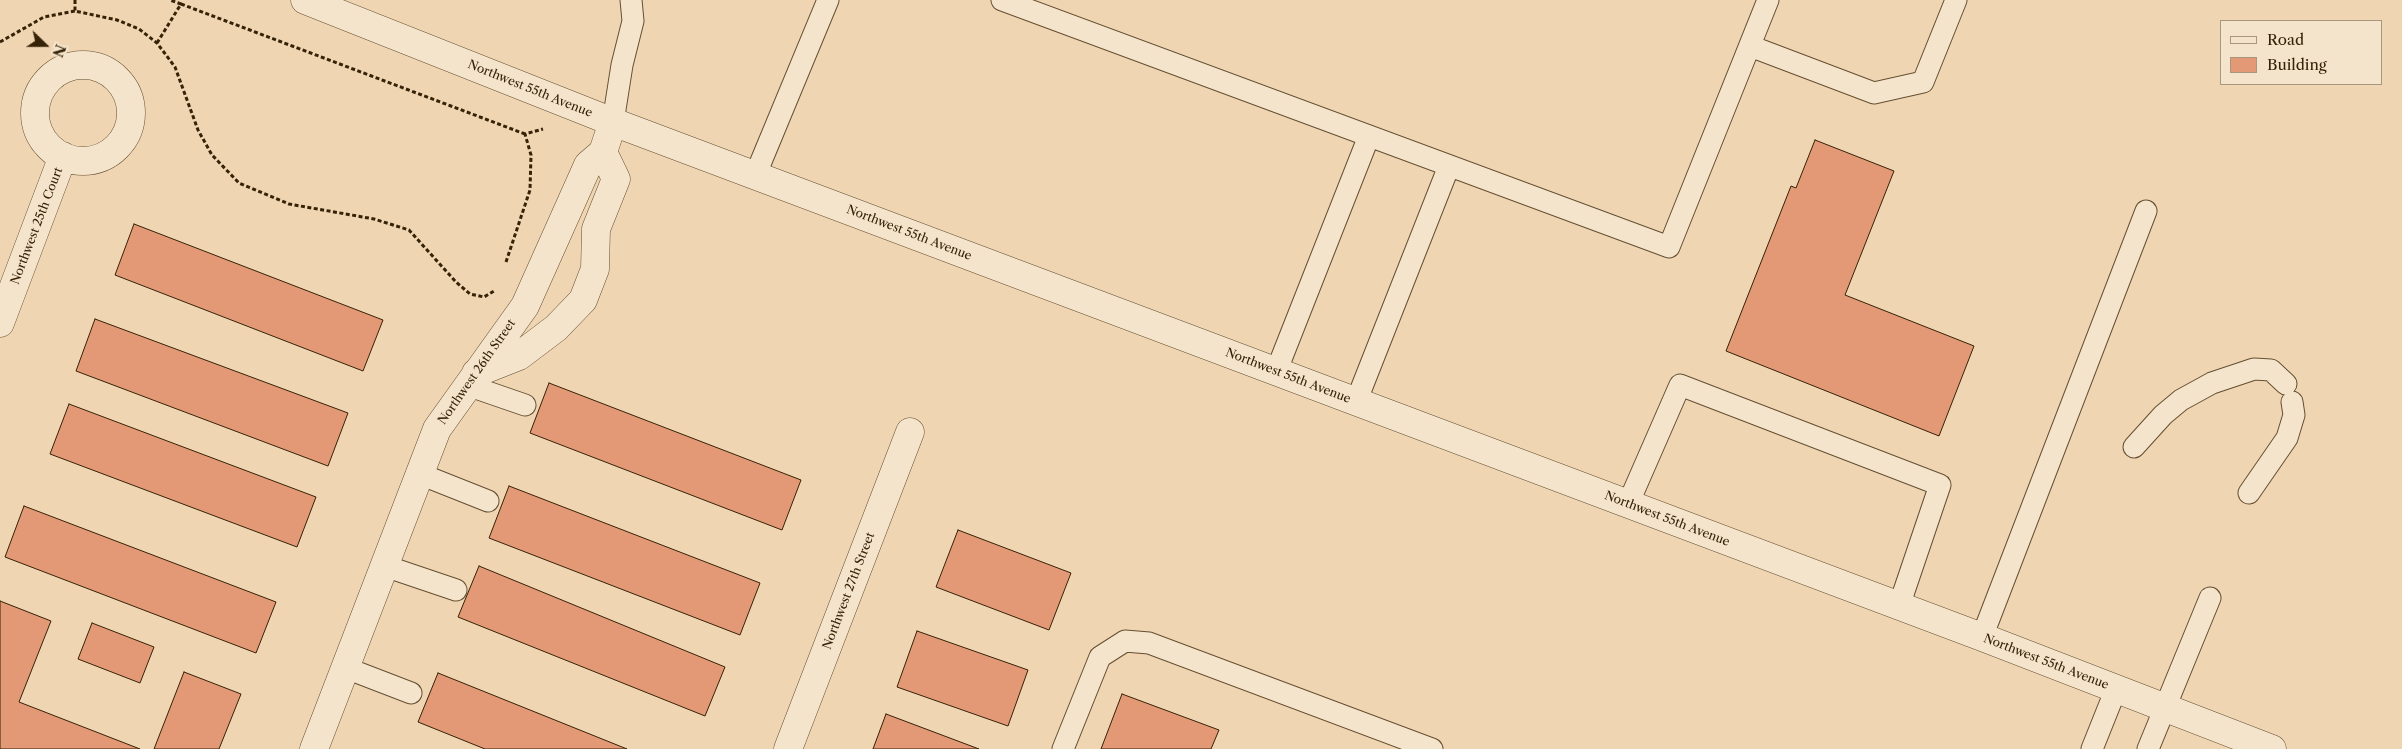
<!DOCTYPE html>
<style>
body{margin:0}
#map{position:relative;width:2402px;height:749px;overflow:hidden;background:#efd5b1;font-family:"Libre Caslon Text",serif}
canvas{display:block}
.legend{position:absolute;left:2220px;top:20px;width:162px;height:65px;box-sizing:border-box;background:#f5e4cc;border:1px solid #a8967d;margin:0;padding:6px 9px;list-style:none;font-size:15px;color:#352207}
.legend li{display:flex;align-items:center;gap:10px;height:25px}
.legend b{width:25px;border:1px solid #a8967d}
.north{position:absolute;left:20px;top:20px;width:50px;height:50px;-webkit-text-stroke:4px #f5e4cc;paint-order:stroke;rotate:112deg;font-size:14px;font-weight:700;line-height:20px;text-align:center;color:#352207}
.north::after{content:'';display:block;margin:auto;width:18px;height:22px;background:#352207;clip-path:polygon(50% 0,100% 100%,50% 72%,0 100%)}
</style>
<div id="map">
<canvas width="2402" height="749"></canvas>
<ul class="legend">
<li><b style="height:6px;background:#f5e4cc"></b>Road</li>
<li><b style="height:14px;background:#e39976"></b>Building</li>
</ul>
<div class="north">N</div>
</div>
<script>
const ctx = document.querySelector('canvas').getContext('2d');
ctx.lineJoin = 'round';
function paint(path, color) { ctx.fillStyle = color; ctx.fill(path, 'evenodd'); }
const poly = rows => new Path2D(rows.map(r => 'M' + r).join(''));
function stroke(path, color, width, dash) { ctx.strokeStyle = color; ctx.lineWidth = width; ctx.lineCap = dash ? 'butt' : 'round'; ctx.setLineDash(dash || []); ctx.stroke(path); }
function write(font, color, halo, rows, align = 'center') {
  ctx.font = font + ' "Libre Caslon Text",serif'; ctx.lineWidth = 4; ctx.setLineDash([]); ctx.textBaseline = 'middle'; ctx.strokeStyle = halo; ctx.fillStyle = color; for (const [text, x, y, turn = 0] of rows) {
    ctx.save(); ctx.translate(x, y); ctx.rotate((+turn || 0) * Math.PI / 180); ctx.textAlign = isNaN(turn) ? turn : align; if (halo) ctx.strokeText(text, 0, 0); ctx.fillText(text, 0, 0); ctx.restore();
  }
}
const building = poly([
 [1815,140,1894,171,1845,295,1974,346,1939,436,1726,351,1791,186,1796,188,1815,140],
 [134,224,383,320,363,371,115,275,134,224],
 [95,319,348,413,328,466,76,371,95,319],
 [549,383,801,480,782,530,530,433,549,383],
 [69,404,316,497,297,547,50,454,69,404],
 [509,486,760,583,740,635,489,538,509,486],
 [24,506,276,602,256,653,5,557,24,506],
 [958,530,1071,573,1049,630,936,587,958,530],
 [479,566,725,667,705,716,458,617,479,566],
 [0,601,51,621,19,702,140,749,0,749,0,601],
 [92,623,154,647,140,683,78,659,92,623],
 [917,631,1028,670,1008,726,897,687,917,631],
 [184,672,241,694,219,749,154,749,184,672],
 [438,673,627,749,485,749,418,722,438,673],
 [1122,694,1219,730,1211,749,1101,749,1122,694],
 [886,714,979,749,873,749,886,714]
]);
const path = poly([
 [75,0,75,11,117,20,139,29,157,43,175,67,198,130,212,155,239,183,289,204,374,219,409,230,456,282,470,294,484,297,494,291],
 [181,4,525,134],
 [0,42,44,17,75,11],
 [157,43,181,4,170,0],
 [506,262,530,190,531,155,525,134,543,129]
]);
const lane = poly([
 [1002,0,1669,247,1768,0],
 [1750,46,1874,93,1923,82,1956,0],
 [613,122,622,65,633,21,631,0],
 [755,176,828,0],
 [1276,372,1369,136],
 [467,385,525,405],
 [1356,402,1449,166],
 [2134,447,2163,415,2181,400,2212,383,2254,369,2271,370,2286,384],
 [420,474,488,501],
 [2249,493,2287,438,2294,415,2292,402],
 [1628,504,1680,385,1940,485,1899,606],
 [385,566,456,590],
 [1982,637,2146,211],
 [346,668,411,693],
 [1063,749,1100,657,1125,641,1149,643,1432,749],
 [2092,749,2116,689],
 [2148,749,2210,598]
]);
const street = poly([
 [305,0,613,122,1982,637,2272,749],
 '35 113a48 48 0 1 1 96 0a48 48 0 1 1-96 0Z',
 [0,323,63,156],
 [476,373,519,356,556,328,583,300,595,269,596,229,616,179,603,152],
 [314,749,437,429,525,306,588,165,603,152,613,122],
 [788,749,910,432]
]);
const streetNames = [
 ["Northwest 55th Avenue",530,89,22],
 ["Northwest 25th Court",37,226,-69],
 ["Northwest 55th Avenue",909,233,21],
 ["Northwest 26th Street",477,372,-55],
 ["Northwest 55th Avenue",1288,376,21],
 ["Northwest 55th Avenue",1667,519,21],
 ["Northwest 27th Street",849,591,-69],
 ["Northwest 55th Avenue",2046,662,21]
];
paint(building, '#e39976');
stroke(building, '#352207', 1);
stroke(lane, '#644f32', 23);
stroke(street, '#644f32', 29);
stroke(path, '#352207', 3, [4, 2.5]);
stroke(lane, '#f5e4cc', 21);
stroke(street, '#f5e4cc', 28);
write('12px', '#352207', '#f5e4cc', streetNames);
</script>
